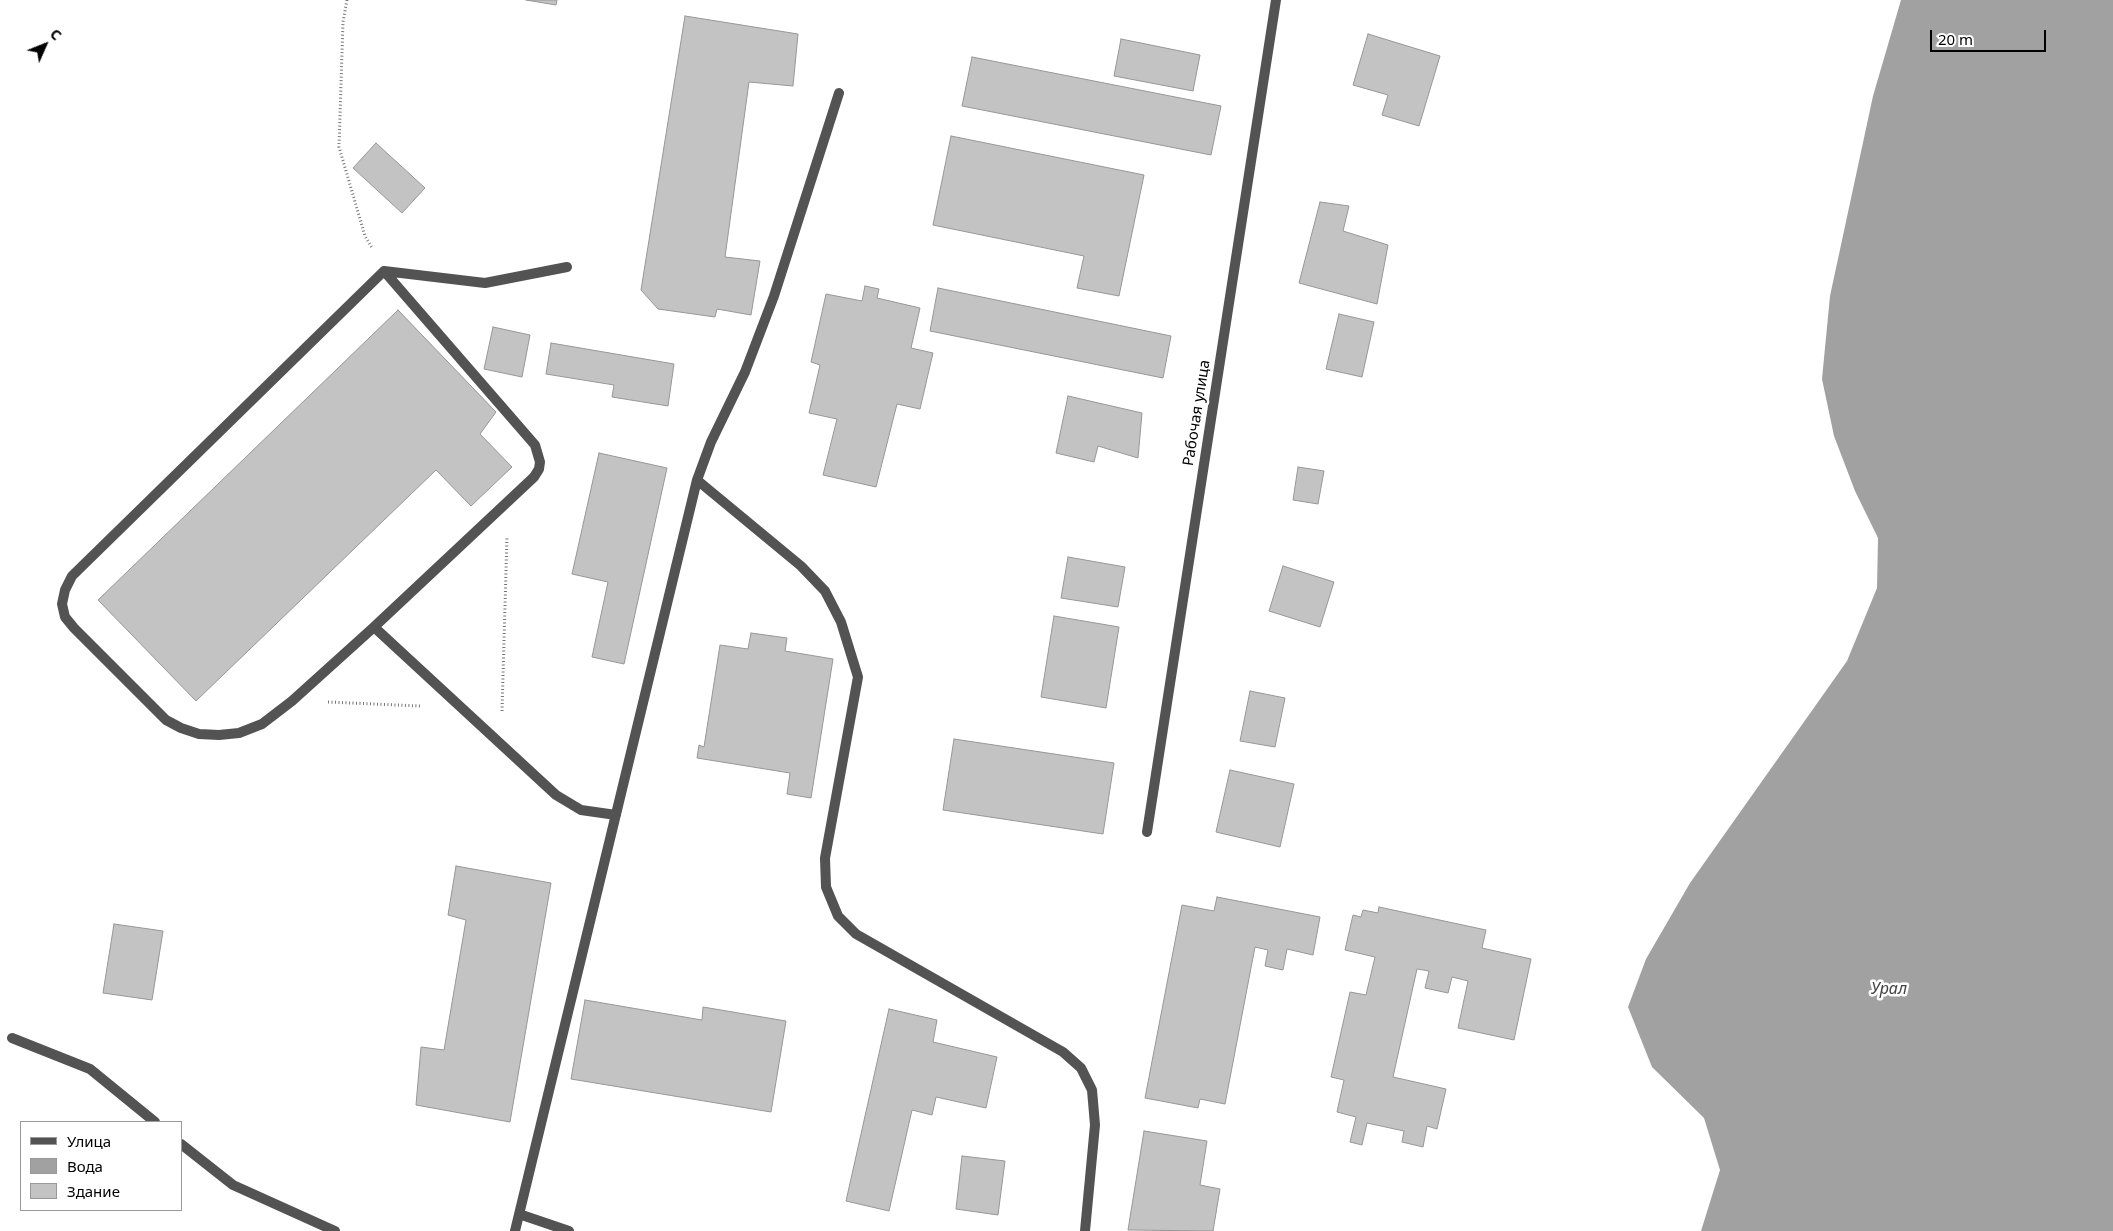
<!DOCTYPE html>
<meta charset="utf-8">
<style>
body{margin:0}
#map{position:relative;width:2113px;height:1231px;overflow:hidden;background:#fff;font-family:"Noto Sans",sans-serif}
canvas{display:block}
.legend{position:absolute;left:20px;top:1121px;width:162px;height:90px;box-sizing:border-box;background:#fff;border:1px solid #999;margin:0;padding:6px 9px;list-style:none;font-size:15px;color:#000}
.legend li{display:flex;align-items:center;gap:10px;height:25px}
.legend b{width:25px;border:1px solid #999}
.north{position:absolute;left:20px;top:20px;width:50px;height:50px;-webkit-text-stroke:4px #fff;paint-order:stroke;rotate:46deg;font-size:14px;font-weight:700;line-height:20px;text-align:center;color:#000}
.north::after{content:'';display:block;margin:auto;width:18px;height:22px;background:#000;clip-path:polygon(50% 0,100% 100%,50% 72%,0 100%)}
.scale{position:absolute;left:1930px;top:30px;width:116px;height:22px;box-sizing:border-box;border:2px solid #000;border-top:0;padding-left:6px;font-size:15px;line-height:18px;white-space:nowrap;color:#000;-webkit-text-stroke:4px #fff;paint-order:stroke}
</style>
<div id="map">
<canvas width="2113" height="1231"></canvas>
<ul class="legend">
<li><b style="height:6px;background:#535353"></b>Улица</li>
<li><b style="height:14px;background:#a1a1a1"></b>Вода</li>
<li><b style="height:14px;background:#c3c3c3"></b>Здание</li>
</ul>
<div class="north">С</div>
<div class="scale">20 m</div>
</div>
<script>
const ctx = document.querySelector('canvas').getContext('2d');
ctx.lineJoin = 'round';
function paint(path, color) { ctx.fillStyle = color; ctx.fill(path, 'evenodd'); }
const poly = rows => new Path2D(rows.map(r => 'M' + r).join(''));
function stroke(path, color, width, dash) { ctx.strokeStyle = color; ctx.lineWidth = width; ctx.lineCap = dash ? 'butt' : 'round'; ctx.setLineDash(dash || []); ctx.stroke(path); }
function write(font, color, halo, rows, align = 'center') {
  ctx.font = font + ' "Noto Sans",sans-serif'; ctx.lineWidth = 5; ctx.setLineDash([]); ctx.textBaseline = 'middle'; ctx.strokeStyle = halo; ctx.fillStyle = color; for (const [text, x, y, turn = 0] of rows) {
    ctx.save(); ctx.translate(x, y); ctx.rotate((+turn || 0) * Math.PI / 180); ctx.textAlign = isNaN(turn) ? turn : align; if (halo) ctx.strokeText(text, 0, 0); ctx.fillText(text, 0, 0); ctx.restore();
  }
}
const water = poly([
 [1901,0,2113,0,2113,1231,1701,1231,1720,1170,1704,1118,1652,1067,1628,1007,1646,959,1690,883,1847,661,1877,588,1878,538,1855,491,1834,436,1822,379,1830,296,1873,96]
]);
const building = poly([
 [526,0,557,0,556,5,526,0],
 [685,16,798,34,793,86,749,82,725,257,760,261,751,315,717,309,715,317,658,309,641,290,685,16],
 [1368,34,1440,56,1419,126,1382,115,1388,95,1353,85,1368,34],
 [1121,39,1200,55,1193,91,1114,76,1121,39],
 [972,57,1221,106,1211,155,962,106,972,57],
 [951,136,1144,175,1119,296,1077,288,1084,256,933,225,951,136],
 [376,143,425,188,402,213,353,168,376,143],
 [1320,202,1349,206,1343,231,1388,245,1377,304,1299,283,1320,202],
 [865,286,879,289,877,298,920,308,911,348,933,353,920,409,897,404,876,487,823,475,837,419,809,413,820,365,811,362,826,294,862,301,865,286],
 [938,288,1171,336,1163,378,930,331,938,288],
 [398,310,496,412,480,434,512,467,471,506,436,470,196,701,98,600,398,310],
 [1339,314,1374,322,1362,377,1326,369,1339,314],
 [493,327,530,335,522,377,484,369,493,327],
 [551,343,674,364,668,406,612,397,614,385,546,374,551,343],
 [1068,396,1142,413,1138,458,1098,446,1094,462,1056,453,1068,396],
 [599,453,667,468,624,664,592,657,608,582,572,574,599,453],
 [1298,467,1324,471,1318,504,1293,500,1298,467],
 [1068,557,1125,567,1118,607,1061,598,1068,557],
 [1283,566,1334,582,1320,627,1269,611,1283,566],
 [1054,616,1119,627,1106,708,1041,697,1054,616],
 [751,633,787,638,785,651,833,659,811,798,787,794,790,773,697,758,699,745,704,747,720,645,748,649,751,633],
 [1250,691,1285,698,1275,747,1240,741,1250,691],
 [954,739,1114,763,1103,834,943,810,954,739],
 [1230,770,1294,784,1280,847,1216,832,1230,770],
 [456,866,551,883,510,1122,416,1105,421,1047,444,1050,466,920,448,915,456,866],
 [1217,897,1320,917,1313,955,1287,949,1283,970,1265,966,1268,950,1255,947,1225,1104,1200,1099,1198,1108,1145,1098,1182,905,1214,911,1217,897],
 [1379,907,1486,930,1482,948,1531,959,1514,1040,1458,1028,1468,981,1452,977,1448,993,1425,988,1429,971,1417,969,1393,1077,1446,1089,1437,1129,1427,1126,1423,1147,1402,1142,1404,1131,1367,1123,1362,1145,1350,1142,1356,1117,1337,1112,1344,1080,1331,1077,1350,992,1366,995,1375,957,1345,950,1353,915,1361,917,1363,910,1378,913,1379,907],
 [114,924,163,931,152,1000,103,993,114,924],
 [585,1000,702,1020,703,1007,786,1021,771,1112,571,1079,585,1000],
 [889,1009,937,1020,933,1042,997,1057,986,1108,936,1097,932,1115,912,1110,889,1211,846,1201,889,1009],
 [1144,1131,1207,1141,1200,1185,1220,1189,1213,1231,1128,1230,1144,1131],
 [962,1156,1005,1161,998,1215,956,1209,962,1156]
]);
const path = poly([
 [347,0,343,22,339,147,365,236,372,248],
 [328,702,420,706],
 [502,711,507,537]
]);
const service = poly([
 [567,267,485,283,384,271,72,576,65,590,62,604,65,617,74,628,166,720,181,728,199,734,219,735,239,733,262,724,292,701,374,627,556,795,581,810,616,815],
 [697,480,801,566,825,591,841,622,858,677,825,858,826,887,838,916,856,934,1063,1052,1081,1068,1092,1090,1095,1125,1085,1231],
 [374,627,534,477,539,469,540,462,535,445,384,271],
 [12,1038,90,1069,155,1122],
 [181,1144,233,1185,335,1231],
 [519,1214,569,1231],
 [515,1231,697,480,711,442,745,372,774,296,839,93]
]);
const minor = poly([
 [1147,832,1276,0]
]);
const streetNames = [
 ["Рабочая улица",1197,413,-81]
];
const waterNames = [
 ["Урал",1889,989]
];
paint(water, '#a1a1a1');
paint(building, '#c3c3c3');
stroke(building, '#979797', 1);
stroke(path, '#757575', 3, [1, 2.5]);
stroke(service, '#535353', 10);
stroke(minor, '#535353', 10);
write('15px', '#000', '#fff', streetNames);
write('italic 16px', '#424242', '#fff', waterNames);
</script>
